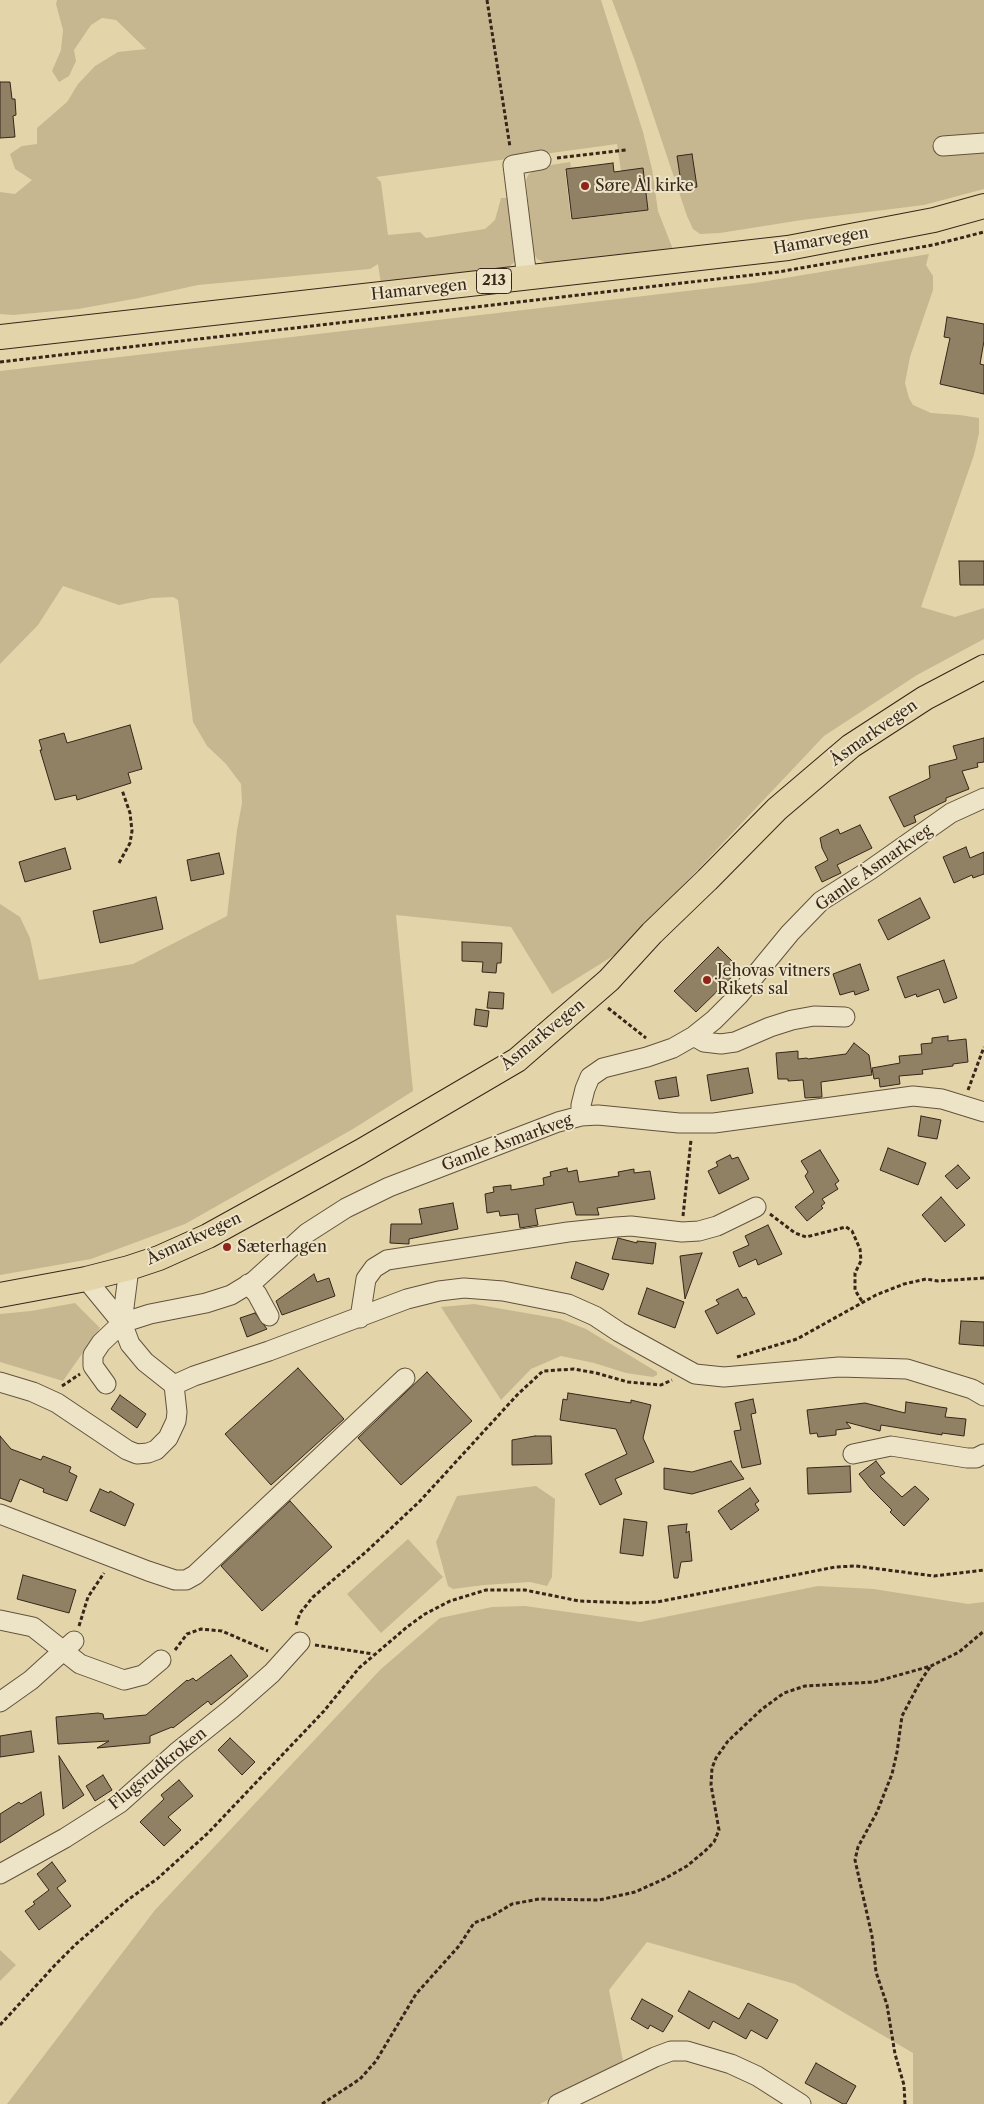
<!DOCTYPE html>
<meta charset="utf-8">
<style>
body{margin:0}
canvas{display:block;background:#e3d5a9}
</style>
<canvas width="984" height="2104"></canvas>
<script>
const ctx = document.querySelector('canvas').getContext('2d');
ctx.lineJoin = 'round';
function paint(path, color) { ctx.fillStyle = color; ctx.fill(path, 'evenodd'); }
const poly = rows => new Path2D(rows.map(r => 'M' + r).join(''));
function stroke(path, color, width, dash) { ctx.strokeStyle = color; ctx.lineWidth = width; ctx.lineCap = dash ? 'butt' : 'round'; ctx.setLineDash(dash || []); ctx.stroke(path); }
function write(font, color, halo, rows, align = 'center') {
  ctx.font = font + ' "Libre Caslon Text",serif'; ctx.lineWidth = 4; ctx.setLineDash([]); ctx.textBaseline = 'middle'; ctx.strokeStyle = halo; ctx.fillStyle = color; for (const [text, x, y, turn = 0] of rows) {
    ctx.save(); ctx.translate(x, y); ctx.rotate((+turn || 0) * Math.PI / 180); ctx.textAlign = isNaN(turn) ? turn : align; if (halo) ctx.strokeText(text, 0, 0); ctx.fillText(text, 0, 0); ctx.restore();
  }
}
const green = poly([
 [57,0,601,0,643,132,652,169,658,211,674,252,549,264,537,259,533,252,526,180,528,175,538,167,570,162,571,167,576,167,576,169,565,170,571,220,619,214,618,204,622,203,623,214,648,210,643,169,621,171,617,144,376,177,381,182,388,235,420,232,426,238,485,229,495,220,501,198,508,198,511,201,518,259,510,266,502,270,381,284,378,264,370,269,198,285,139,298,78,309,13,315,0,314,0,192,15,194,32,180,15,169,10,154,22,146,37,144,37,128,67,102,78,84,95,66,118,52,146,49,116,20,102,18,91,25,74,50,76,61,69,76,59,82,52,71,61,50,63,30,56,4],
 [612,0,984,0,984,189,924,205,802,220,720,233,700,234,693,229,687,216,635,61],
 [929,254,926,265,933,276,933,290,910,357,905,383,909,398,913,405,931,413,960,415,979,418,979,433,974,455,921,607,955,617,984,608,984,639,917,675,824,736,621,951,552,994,511,927,396,915,413,1091,353,1129,185,1224,91,1259,0,1275,0,904,20,917,30,938,39,980,133,964,227,916,237,830,242,803,241,784,226,764,207,746,193,722,178,600,173,597,152,598,119,605,63,586,38,625,0,664,0,371,755,283],
 [75,1303,100,1328,63,1381,0,1362,0,1314,31,1311],
 [474,1304,560,1319,586,1329,657,1372,657,1375,653,1377,626,1373,594,1363,561,1356,531,1369,501,1400,441,1307],
 [536,1486,555,1499,552,1577,547,1586,530,1582,484,1585,453,1589,448,1586,436,1542,457,1496],
 [408,1539,443,1577,381,1633,347,1594],
 [818,1586,874,1589,968,1604,984,1602,984,2104,913,2104,913,2053,795,1984,647,1942,609,1990,623,2061,540,2104,7,2104,155,1910,381,1669,440,1618,492,1607,525,1606,640,1622],
 [0,1950,16,1965,0,1981]
]);
const building = poly([
 [0,82,10,82,12,99,15,99,16,115,13,116,15,137,0,138,0,82],
 [692,154,697,187,682,189,677,156,692,154],
 [613,163,614,172,643,168,648,210,572,219,566,169,613,163],
 [947,317,984,324,984,341,980,364,984,365,984,394,940,384,950,338,944,337,947,317],
 [959,561,984,561,984,585,960,585,959,561],
 [130,725,142,769,128,773,131,783,77,800,76,795,55,800,40,750,42,750,39,740,64,733,67,743,130,725],
 [984,738,984,762,977,763,978,767,962,771,969,789,946,798,946,801,914,816,916,822,904,827,889,797,930,778,929,766,957,759,953,746,984,738],
 [860,825,872,848,837,865,841,873,822,882,815,867,828,860,822,848,820,838,838,829,840,834,860,825],
 [966,847,970,858,984,852,984,874,973,878,972,875,954,883,943,857,966,847],
 [65,848,71,869,25,882,19,862,65,848],
 [219,853,224,874,191,881,187,860,219,853],
 [156,897,163,929,100,943,93,911,156,897],
 [920,898,930,918,888,940,878,920,920,898],
 [462,942,502,943,501,963,497,963,496,973,482,972,483,962,462,961,462,942],
 [718,947,740,969,696,1012,674,991,718,947],
 [944,960,957,998,944,1003,939,989,917,997,916,994,905,998,897,977,944,960],
 [860,964,869,990,855,995,854,991,840,995,833,974,860,964],
 [489,992,504,993,503,1009,487,1008,489,992],
 [476,1009,489,1011,487,1027,474,1025,476,1009],
 [948,1036,948,1041,966,1039,968,1062,953,1064,953,1066,922,1070,923,1074,899,1076,900,1084,880,1087,879,1078,874,1079,872,1068,900,1063,899,1056,922,1054,921,1044,932,1043,932,1038,948,1036],
 [854,1043,869,1055,872,1075,821,1082,822,1097,805,1098,803,1080,788,1081,788,1079,778,1079,776,1053,798,1051,798,1059,807,1058,808,1059,846,1054,854,1043],
 [748,1068,753,1093,711,1101,707,1075,748,1068],
 [676,1077,679,1096,659,1099,655,1081,676,1077],
 [921,1116,941,1120,937,1139,918,1136,921,1116],
 [888,1148,926,1163,918,1185,880,1170,888,1148],
 [820,1150,839,1181,835,1184,838,1189,822,1199,825,1203,821,1206,823,1208,807,1221,795,1207,814,1192,805,1176,808,1172,801,1161,820,1150],
 [730,1155,732,1159,738,1157,749,1179,719,1194,708,1171,718,1166,716,1162,730,1155],
 [958,1165,970,1178,957,1189,945,1176,958,1165],
 [567,1168,568,1172,577,1170,579,1182,619,1176,618,1172,634,1169,634,1173,650,1171,655,1199,597,1208,599,1215,576,1215,573,1202,535,1209,538,1225,520,1228,518,1214,500,1216,499,1211,487,1213,485,1194,494,1192,493,1187,511,1185,511,1190,544,1185,543,1178,551,1176,550,1172,567,1168],
 [941,1197,965,1225,945,1242,922,1215,941,1197],
 [453,1203,458,1229,409,1239,409,1244,390,1243,391,1224,422,1224,419,1209,453,1203],
 [768,1225,782,1254,758,1265,756,1259,739,1267,733,1252,749,1245,745,1236,768,1225],
 [618,1238,637,1243,637,1241,656,1243,653,1264,612,1259,618,1238],
 [702,1253,685,1299,680,1256,702,1253],
 [576,1262,609,1274,603,1290,571,1278,576,1262],
 [314,1274,317,1282,329,1278,335,1296,282,1315,276,1301,314,1274],
 [647,1288,684,1302,675,1328,638,1314,647,1288],
 [738,1289,743,1298,746,1297,755,1314,717,1334,705,1311,719,1304,716,1300,738,1289],
 [255,1313,267,1329,247,1337,240,1318,255,1313],
 [961,1321,984,1322,984,1346,959,1344,961,1321],
 [298,1368,344,1419,271,1485,225,1434,298,1368],
 [427,1372,472,1421,401,1485,358,1438,427,1372],
 [568,1393,631,1403,631,1400,651,1405,643,1438,654,1462,615,1479,622,1494,600,1505,585,1474,627,1454,616,1429,560,1420,563,1399,567,1400,568,1393],
 [120,1395,146,1414,137,1428,111,1409,120,1395],
 [753,1399,756,1413,751,1414,761,1464,742,1468,734,1431,741,1430,735,1403,753,1399],
 [906,1402,947,1408,945,1417,966,1419,964,1436,942,1433,942,1435,881,1425,880,1431,846,1422,851,1428,836,1430,836,1435,818,1437,817,1433,810,1434,807,1410,865,1403,905,1413,906,1402],
 [0,1436,11,1449,41,1460,43,1456,71,1467,69,1472,77,1476,67,1501,43,1492,44,1489,20,1479,11,1502,0,1498,0,1436],
 [535,1436,551,1436,552,1464,512,1465,512,1440,535,1436],
 [731,1461,744,1479,692,1494,664,1489,664,1468,692,1472,731,1461],
 [876,1461,885,1473,880,1476,902,1497,915,1486,929,1499,904,1526,890,1512,892,1510,870,1488,859,1474,876,1461],
 [850,1466,851,1492,808,1494,807,1468,850,1466],
 [750,1488,759,1501,755,1504,759,1510,731,1530,718,1511,750,1488],
 [100,1489,109,1493,110,1491,134,1504,125,1526,90,1511,100,1489],
 [290,1501,332,1547,262,1611,221,1566,290,1501],
 [624,1519,647,1522,643,1556,620,1553,624,1519],
 [687,1524,686,1533,689,1531,692,1561,681,1562,678,1578,674,1578,668,1526,687,1524],
 [23,1575,76,1590,69,1613,17,1599,23,1575],
 [231,1655,248,1676,211,1705,208,1701,173,1728,172,1727,150,1736,150,1743,97,1748,109,1741,58,1744,56,1717,98,1713,103,1714,104,1719,146,1715,187,1680,188,1681,193,1678,196,1681,231,1655],
 [31,1731,34,1752,0,1757,0,1736,31,1731],
 [230,1738,255,1762,242,1775,218,1750,230,1738],
 [59,1756,84,1795,63,1809,59,1756],
 [103,1775,112,1790,95,1801,86,1786,103,1775],
 [179,1780,193,1796,168,1817,181,1830,164,1846,140,1822,164,1799,161,1795,179,1780],
 [41,1792,44,1815,0,1843,0,1814,19,1802,21,1804,41,1792],
 [52,1862,66,1881,57,1888,71,1906,39,1930,25,1911,35,1904,33,1902,49,1890,37,1874,52,1862],
 [689,1991,739,2019,748,2003,778,2020,767,2039,751,2030,746,2039,713,2021,709,2029,678,2011,689,1991],
 [642,1999,673,2016,663,2032,650,2025,648,2029,631,2019,642,1999],
 [816,2063,856,2086,846,2104,843,2104,805,2083,816,2063]
]);
const path = poly([
 [487,0,510,147],
 [557,158,626,150],
 [0,362,778,272,933,245,984,232],
 [119,863,130,843,132,831,130,813,122,790],
 [608,1008,646,1038],
 [968,1090,984,1047],
 [770,1214,795,1233,806,1237,846,1227,852,1231,860,1249,861,1261,855,1273,855,1290,863,1303],
 [683,1216,691,1140],
 [737,1357,797,1339,876,1295,904,1284,926,1279,938,1281,984,1278],
 [62,1386,80,1374],
 [296,1625,300,1613,313,1597,367,1551,420,1501,518,1394,543,1371,574,1369,596,1373,628,1382,661,1385,672,1380],
 [79,1626,88,1597,104,1573],
 [315,1645,373,1654],
 [175,1650,187,1634,201,1629,222,1631,268,1651],
 [0,2025,56,1964,76,1944,129,1899,157,1879,208,1833,324,1711,359,1668,407,1627,425,1614,450,1601,486,1590,525,1590,579,1601,632,1603,657,1602,835,1567,856,1566,934,1576,984,1570],
 [322,2104,360,2079,376,2061,416,1994,459,1946,474,1923,492,1916,512,1904,539,1899,599,1900,635,1892,664,1879,687,1866,705,1851,714,1842,719,1830,711,1785,712,1768,716,1758,728,1741,762,1709,784,1693,805,1686,874,1682,931,1666,959,1652,984,1631],
 [905,2104,904,2085,895,2054,887,2005,876,1972,872,1936,855,1860,858,1847,877,1812,892,1774,897,1752,902,1716,920,1682,930,1667]
]);
const minor = poly([
 [943,146,984,143],
 [527,278,513,165,541,160],
 [694,1036,704,1042,721,1044,735,1042,770,1027,792,1020,814,1016,845,1017],
 [581,1116,598,1115,679,1123,714,1123,913,1096,942,1099,984,1112],
 [248,1284,257,1294,269,1316],
 [360,1318,366,1279,374,1268,387,1260,568,1232,616,1227,631,1226,682,1232,699,1231,717,1226,756,1207],
 [122,1323,129,1268],
 [0,1382,33,1392,57,1403,127,1450,137,1454,148,1453,156,1450,168,1438,176,1421,177,1412,174,1385,145,1362,130,1344,122,1323,86,1279],
 [106,1384,93,1366,93,1355,101,1343,122,1323,150,1314,206,1303,231,1295,254,1281,307,1233,346,1208,389,1187,558,1122,581,1116,581,1105,585,1089,590,1077,603,1068,647,1057,673,1048,694,1036,714,1020,739,995,790,933,821,901,870,870,951,813,984,798],
 [174,1385,194,1376,269,1351,407,1299,439,1291,464,1288,503,1291,568,1304,595,1316,619,1332,695,1374,724,1377,839,1367,907,1369,972,1389,984,1396],
 [853,1454,891,1446,967,1458,976,1458,984,1454],
 [0,1514,148,1571,175,1580,186,1580,195,1575,405,1378],
 [0,1620,33,1627,80,1664,124,1680,143,1675,161,1660],
 [0,1702,31,1680,74,1641],
 [0,1874,65,1838,120,1803,176,1753,231,1709,272,1673,300,1642],
 [558,2104,655,2057,671,2051,687,2051,731,2064,757,2076,801,2104]
]);
const major = poly([
 [0,337,788,248,934,220,984,206],
 [0,1295,86,1279,129,1268,159,1258,208,1236,360,1152,517,1060,609,980,652,933,707,880,777,809,851,746,925,698,984,667]
]);
const markers = [
 [585,186,5,"#8f2418"],
 [707,980,5,"#8f2418"],
 [227,1247,5,"#8f2418"]
];
const shields = [
 [494,281,35]
];
const shieldNames = [
 ["213",494,281]
];
const poiNames = [
 ["Søre Ål kirke",595,186],
 ["Jehovas vitners",717,971],
 ["Rikets sal",717,989],
 ["Sæterhagen",237,1247]
];
const streetNames = [
 ["Hamarvegen",821,241,-10],
 ["Hamarvegen",419,290,-6],
 ["Åsmarkvegen",874,733,-35],
 ["Gamle Åsmarkveg",874,868,-35],
 ["Åsmarkvegen",543,1035,-39],
 ["Gamle Åsmarkveg",507,1143,-20],
 ["Åsmarkvegen",194,1239,-25],
 ["Flugsrudkroken",158,1769,-39]
];
paint(green, '#c6b791');
paint(building, '#908164');
stroke(building, '#372619', 1);
stroke(minor, '#62523d', 21);
stroke(major, '#372619', 26);
stroke(path, '#372619', 3, [4, 2.5]);
stroke(minor, '#ede4c7', 19);
stroke(major, '#e3d5a9', 24);
for (const [x, y, r, color] of markers) { const dot = new Path2D(); dot.arc(x, y, r, 0, 2 * Math.PI); ctx.fillStyle = color; ctx.fill(dot); stroke(dot, '#ede4c7', 2); }
for (const [x, y, w] of shields) { const box = new Path2D(); box.roundRect(x - w / 2, y - 12.5, w, 25, 4); ctx.fillStyle = '#ede4c7'; ctx.fill(box); stroke(box, '#372619', 1); }
write('bold 15px', '#372619', null, shieldNames);
write('16px', '#372619', '#ede4c7', poiNames, 'left');
write('16px', '#372619', '#ede4c7', streetNames);
</script>
